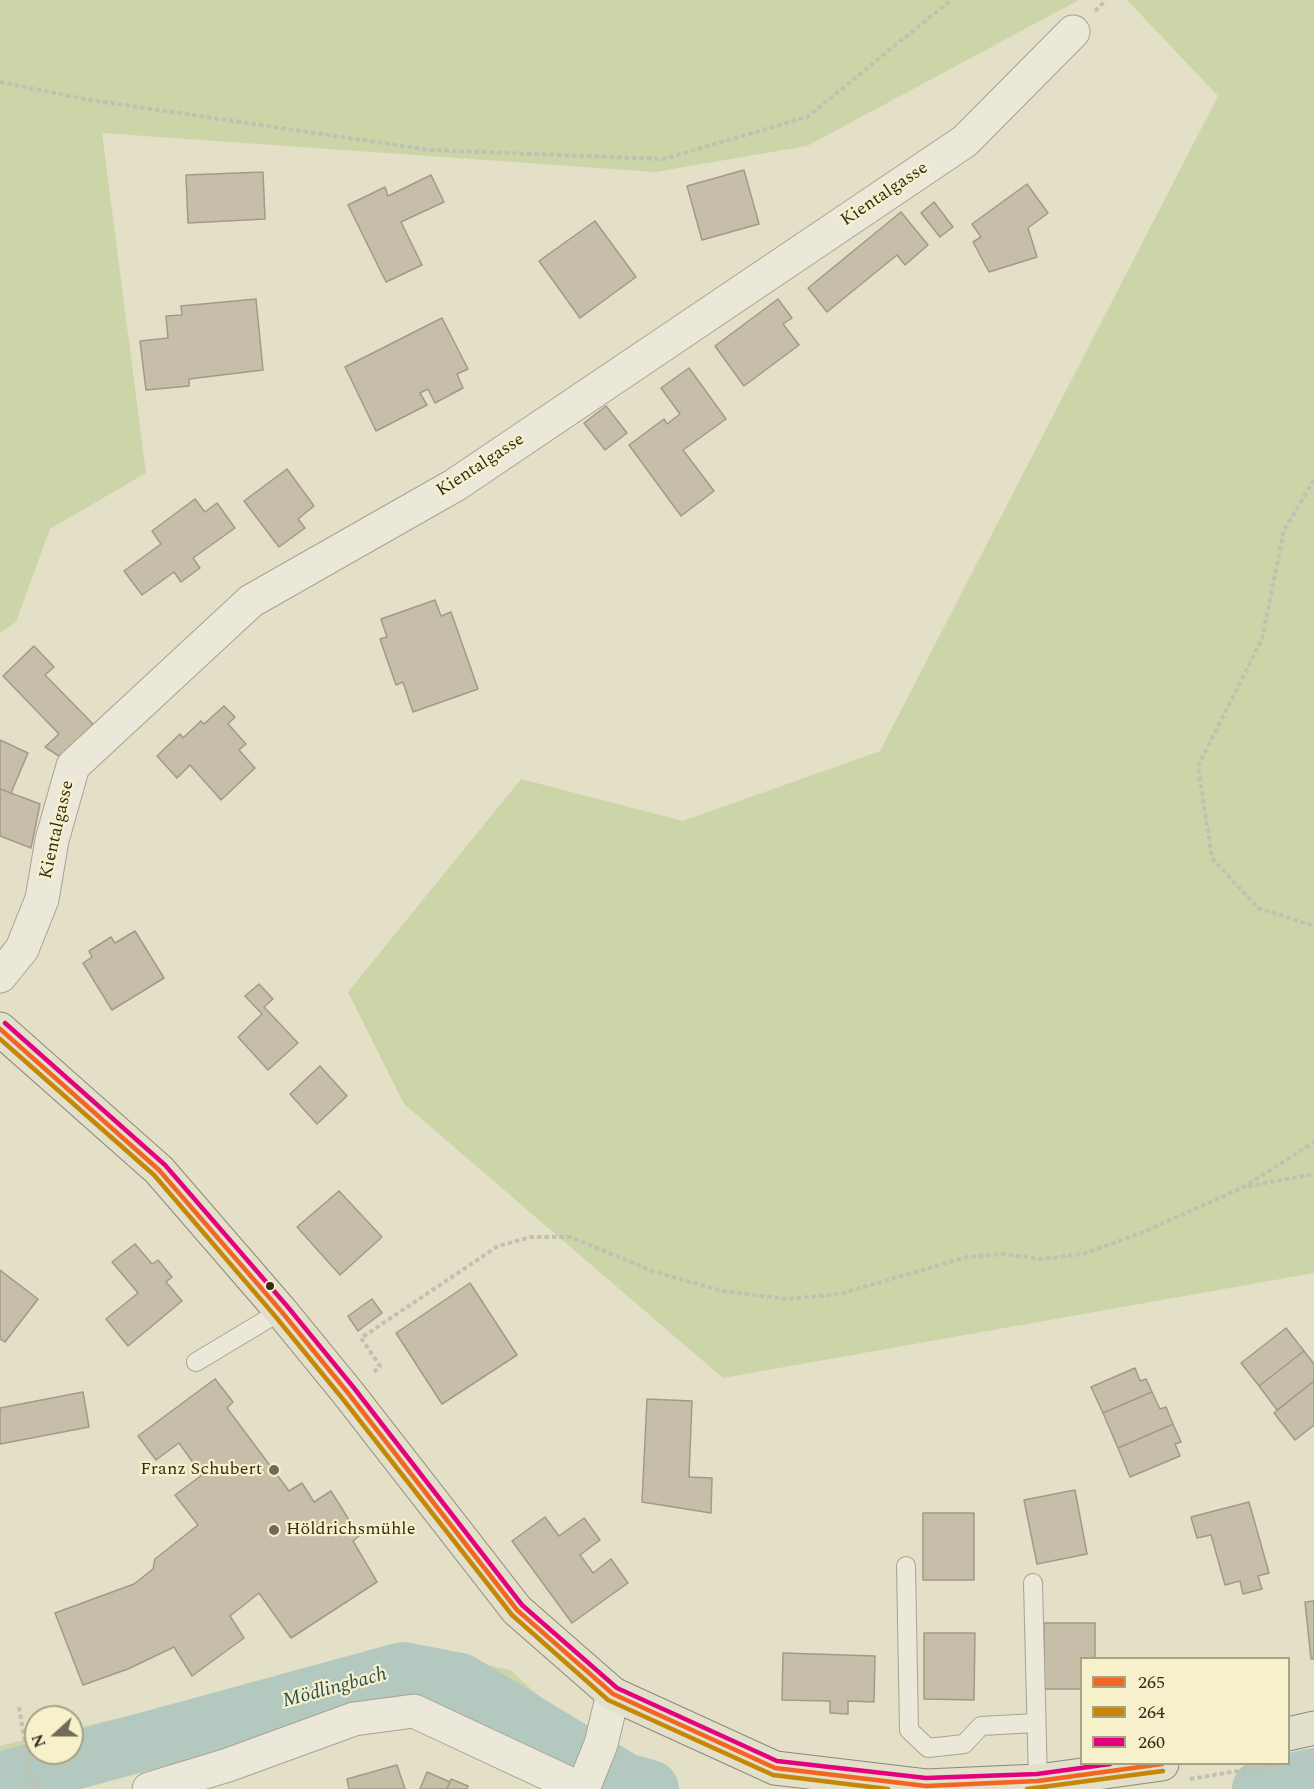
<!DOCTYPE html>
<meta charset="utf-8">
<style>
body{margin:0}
#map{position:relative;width:1314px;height:1789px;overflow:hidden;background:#e3e0c7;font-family:Spectral,serif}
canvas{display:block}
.legend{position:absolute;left:1080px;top:1657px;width:210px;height:108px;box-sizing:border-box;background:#f6f1cb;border:2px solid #a8a284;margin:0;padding:8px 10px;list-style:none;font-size:18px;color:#342b1a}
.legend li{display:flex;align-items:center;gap:12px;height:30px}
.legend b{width:30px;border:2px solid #a8a284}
.north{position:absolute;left:24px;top:1705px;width:60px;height:60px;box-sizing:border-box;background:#f6f1cb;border:2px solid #a8a284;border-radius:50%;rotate:249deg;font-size:16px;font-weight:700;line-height:24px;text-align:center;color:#342b1a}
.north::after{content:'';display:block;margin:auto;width:21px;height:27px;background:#716a57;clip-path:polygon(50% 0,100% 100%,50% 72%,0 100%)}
</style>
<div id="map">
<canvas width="1314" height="1789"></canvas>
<ul class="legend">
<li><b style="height:8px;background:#f26522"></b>265</li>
<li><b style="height:8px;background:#c68706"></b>264</li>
<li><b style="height:8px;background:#e5007d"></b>260</li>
</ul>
<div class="north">N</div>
</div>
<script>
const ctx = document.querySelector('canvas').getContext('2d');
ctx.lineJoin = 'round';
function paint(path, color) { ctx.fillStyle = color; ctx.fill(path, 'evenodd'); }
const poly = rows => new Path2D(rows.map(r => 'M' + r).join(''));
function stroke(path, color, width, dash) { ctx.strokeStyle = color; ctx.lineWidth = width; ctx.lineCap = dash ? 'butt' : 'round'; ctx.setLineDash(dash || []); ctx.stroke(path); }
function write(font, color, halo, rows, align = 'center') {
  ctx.font = font + ' Spectral,serif'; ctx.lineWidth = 4.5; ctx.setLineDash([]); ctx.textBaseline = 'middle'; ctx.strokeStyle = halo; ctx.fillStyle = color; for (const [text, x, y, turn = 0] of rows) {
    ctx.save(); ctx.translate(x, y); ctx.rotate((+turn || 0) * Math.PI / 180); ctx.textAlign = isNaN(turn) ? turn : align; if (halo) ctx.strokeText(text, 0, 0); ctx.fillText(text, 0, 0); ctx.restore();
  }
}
const green = poly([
 [0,0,1079,0,807,146,655,172,102,133,146,473,50,529,16,622,0,633],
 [1127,0,1314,0,1314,1273,723,1378,404,1104,348,992,521,779,683,821,880,751,1218,96],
 [401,1645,510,1670,576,1729,568,1763,494,1719,392,1688,345,1714,60,1789,0,1789,0,1746,36,1737,36,1753,72,1753,72,1729,293,1677]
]);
const river = poly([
 [0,1781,403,1671,460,1682,625,1782,650,1789],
 [1261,1789,1314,1777]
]);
const building = poly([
 [744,170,759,224,702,240,687,186,744,170],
 [263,172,265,219,188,223,186,175,263,172],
 [431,175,444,202,401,222,422,265,386,282,348,205,385,187,388,196,431,175],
 [1027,184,1048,213,1028,228,1037,257,989,272,973,242,981,237,972,224,1027,184],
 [934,202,953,227,940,237,921,213,934,202],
 [901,212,928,245,905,265,897,255,827,312,808,288,901,212],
 [595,221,636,277,580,318,539,261,595,221],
 [256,299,263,370,189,379,189,386,146,390,140,341,168,338,166,316,182,315,181,306,256,299],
 [778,299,792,318,783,324,799,345,744,386,715,346,778,299],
 [442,318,468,369,457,374,463,388,435,403,428,389,420,393,427,405,376,431,345,367,442,318],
 [689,368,726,419,683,450,714,491,681,516,629,445,664,419,667,424,680,414,661,388,689,368],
 [606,406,627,433,605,450,584,423,606,406],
 [287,469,314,506,298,519,305,528,279,547,244,501,287,469],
 [195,499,205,512,217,503,235,528,193,558,200,568,181,582,174,572,142,595,124,571,161,544,152,531,195,499],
 [435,600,441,616,451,612,478,689,413,712,403,682,396,685,380,639,387,637,381,619,435,600],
 [34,646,54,667,45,675,93,724,62,758,45,747,59,734,3,676,34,646],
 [224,706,235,717,228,724,246,744,239,750,255,768,221,800,190,765,177,778,157,756,180,734,183,738,201,721,204,724,224,706],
 [0,740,28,753,11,793,0,789,0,740],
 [0,789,40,804,31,848,0,836,0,789],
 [135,931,164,978,112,1010,83,963,92,957,89,951,111,937,115,943,135,931],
 [259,984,273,999,264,1007,298,1043,268,1070,238,1037,262,1014,245,996,259,984],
 [320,1066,347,1096,317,1124,290,1094,320,1066],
 [339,1191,382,1237,340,1275,297,1227,339,1191],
 [135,1244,152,1264,158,1260,172,1277,166,1282,182,1301,128,1346,106,1319,138,1293,112,1262,135,1244],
 [0,1270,38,1299,5,1342,0,1339,0,1270],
 [470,1283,517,1355,442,1404,396,1333,470,1283],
 [372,1299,382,1313,358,1331,348,1316,372,1299],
 [1286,1328,1304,1351,1259,1386,1241,1363,1286,1328],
 [1304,1351,1314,1364,1314,1381,1277,1410,1259,1386,1304,1351],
 [1135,1368,1140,1381,1146,1379,1152,1392,1103,1413,1091,1387,1135,1368],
 [215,1379,233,1402,227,1408,289,1491,302,1483,314,1502,331,1491,359,1536,353,1541,377,1582,291,1638,259,1593,230,1616,244,1638,192,1676,174,1647,128,1669,83,1685,55,1613,134,1584,153,1569,155,1559,198,1525,175,1495,202,1475,179,1443,156,1460,138,1436,215,1379],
 [1314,1381,1314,1425,1295,1440,1274,1413,1314,1381],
 [83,1392,89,1427,0,1444,0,1408,83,1392],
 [1152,1392,1160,1409,1166,1407,1173,1424,1118,1448,1103,1413,1152,1392],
 [647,1399,692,1401,689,1477,712,1478,711,1513,642,1502,647,1399],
 [1173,1424,1181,1442,1175,1444,1180,1456,1130,1477,1118,1448,1173,1424],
 [1075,1490,1087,1554,1037,1564,1024,1500,1075,1490],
 [1249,1502,1269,1573,1258,1576,1262,1589,1243,1594,1240,1581,1225,1585,1211,1535,1197,1538,1191,1517,1249,1502],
 [923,1513,974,1513,974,1580,923,1580,923,1513],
 [545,1517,559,1536,584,1518,600,1540,580,1555,593,1573,611,1559,628,1583,572,1623,512,1541,545,1517],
 [1314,1601,1314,1659,1311,1659,1305,1602,1314,1601],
 [1044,1623,1095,1623,1095,1658,1082,1658,1082,1689,1044,1689,1044,1623],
 [924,1633,975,1633,974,1700,924,1699,924,1633],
 [783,1653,875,1656,874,1702,848,1701,848,1714,830,1713,830,1701,782,1700,783,1653],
 [397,1765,405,1789,349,1789,347,1779,397,1765],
 [427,1772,450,1782,447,1789,420,1789,427,1772],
 [451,1779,468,1786,467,1789,447,1789,451,1779]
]);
const path = poly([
 [1095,11,1106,0],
 [0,82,84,99,430,150,664,159,807,117,951,0],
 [1314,480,1284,530,1262,639,1198,766,1212,858,1258,908,1314,926],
 [1248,1186,1314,1174],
 [374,1372,380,1366,361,1338,498,1246,531,1237,571,1237,652,1271,722,1291,787,1299,840,1294,967,1257,1003,1254,1040,1259,1083,1254,1141,1233,1244,1187,1314,1142],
 [19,1707,33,1789],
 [1190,1779,1274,1765]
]);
const lane = poly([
 [196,1362,281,1311],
 [906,1566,909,1730,928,1748,964,1744,981,1726,1036,1723],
 [1033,1583,1038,1781]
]);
const street = poly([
 [0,976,22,949,42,899,52,840,73,766,251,601,455,485,965,141,1073,32],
 [149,1789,228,1765,354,1719,414,1711,581,1789],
 [583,1789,601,1744,613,1694]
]);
const primary = poly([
 [0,1029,159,1170,281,1311,348,1393,517,1610,613,1694,775,1768,926,1786,1038,1781,1162,1764],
 [1288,1734,1314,1728]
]);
const bus1 = poly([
 [0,1029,159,1170,281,1311,348,1393,517,1610,613,1694,775,1768,926,1786,1038,1781,1162,1764]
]);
const bus2 = poly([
 [0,1039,154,1175,275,1316,342,1398,512,1615,608,1700,773,1775,888,1789],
 [1027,1789,1163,1771]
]);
const bus3 = poly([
 [5,1023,165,1165,287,1306,354,1388,522,1605,617,1688,777,1761,926,1778,1037,1774,1110,1764]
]);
const markers = [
 [270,1286,5,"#342b1a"],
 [274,1470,6,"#716a57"],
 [274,1530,6,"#716a57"]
];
const streetNames = [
 ["Kientalgasse",885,195,-34],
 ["Kientalgasse",481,466,-33],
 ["Kientalgasse",58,830,-77]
];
const poiNames = [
 ["Franz Schubert",262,1470],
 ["Höldrichsmühle",286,1530,"left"]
];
const waterNames = [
 ["Mödlingbach",335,1689,-15]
];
paint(green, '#ccd5a8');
stroke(river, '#b3c9bf', 58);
paint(building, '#c6bea8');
stroke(building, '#a29a87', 1.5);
stroke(lane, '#a7a391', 20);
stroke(street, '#a7a391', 35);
stroke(primary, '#8d8878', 35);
stroke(path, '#c3c0b1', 4, [4.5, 3]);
stroke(lane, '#ebe8d9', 18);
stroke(street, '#ebe8d9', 33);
stroke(primary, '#e2dfca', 33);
stroke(bus1, '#f26522', 4.5);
stroke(bus2, '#c68706', 4.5);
stroke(bus3, '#e5007d', 4.5);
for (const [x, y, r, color] of markers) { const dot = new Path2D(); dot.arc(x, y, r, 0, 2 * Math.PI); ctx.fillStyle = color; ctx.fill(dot); stroke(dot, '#f6f1cb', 2); }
write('18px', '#342b1a', '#f6f1cb', streetNames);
write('18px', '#342b1a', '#f6f1cb', poiNames, 'right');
write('italic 20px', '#295055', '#f6f1cb', waterNames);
</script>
